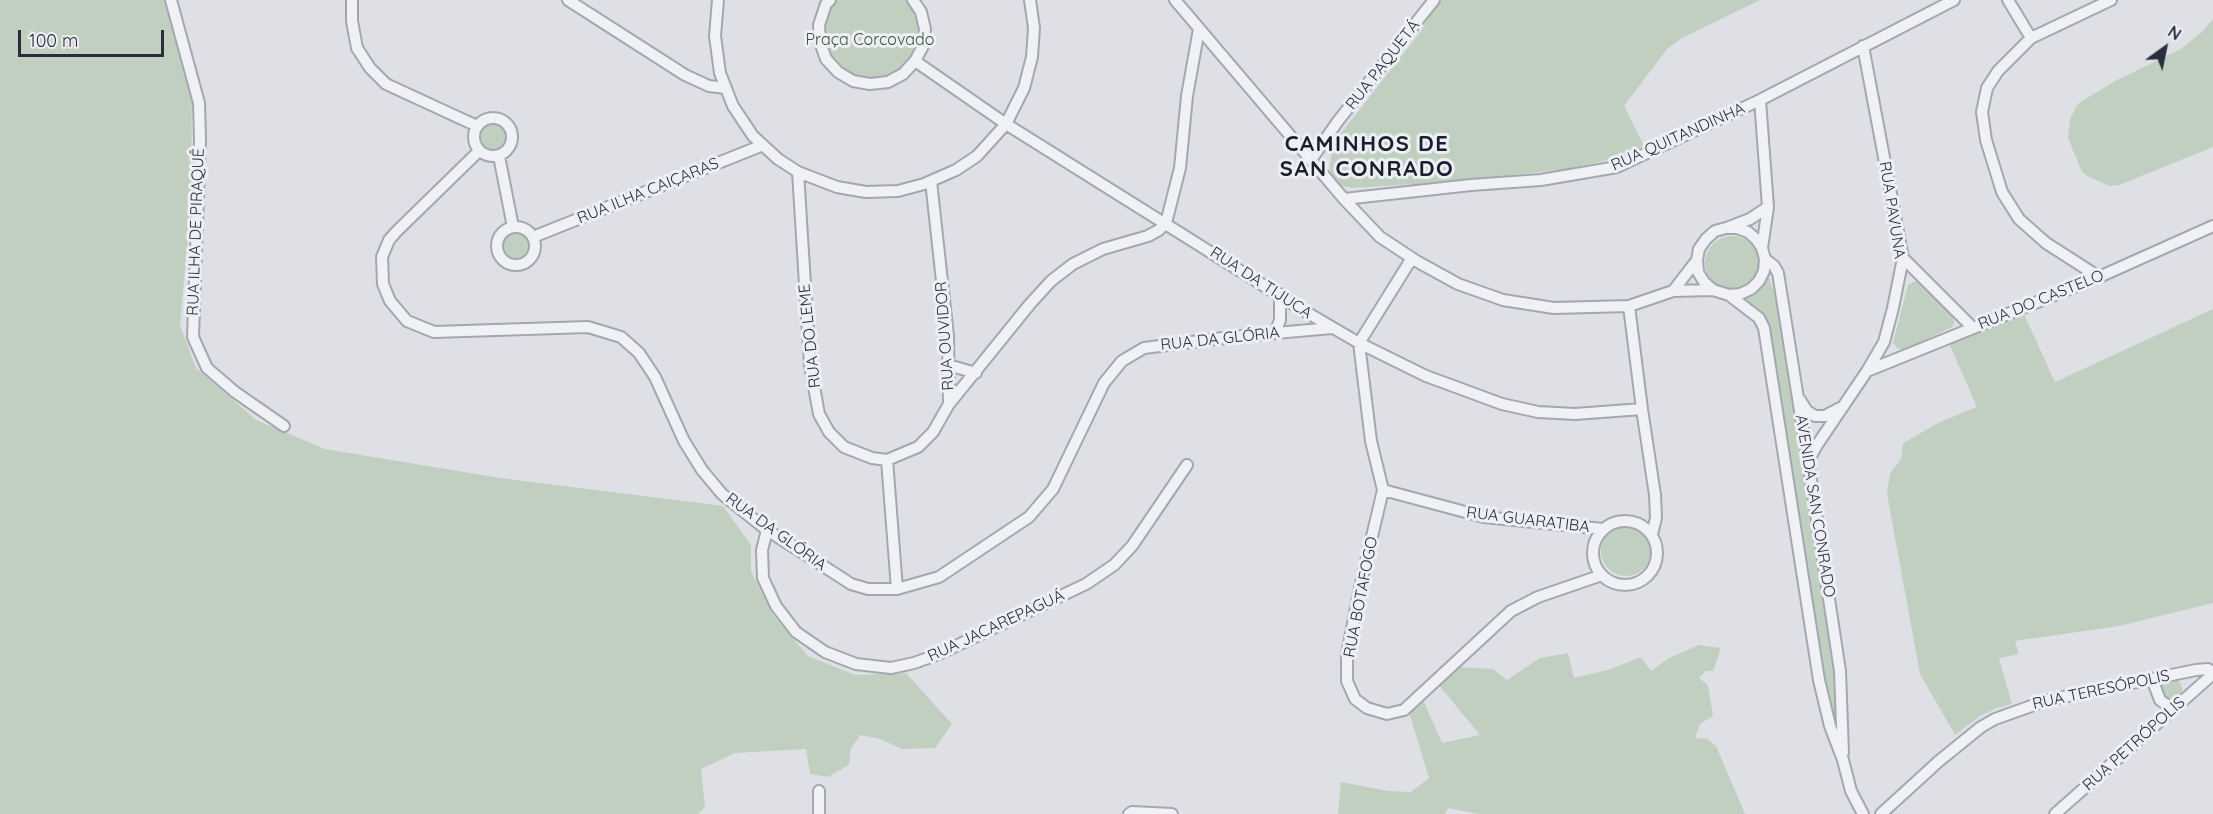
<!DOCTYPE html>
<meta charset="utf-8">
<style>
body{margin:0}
#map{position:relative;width:2213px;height:814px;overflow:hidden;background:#dee0e6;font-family:Quicksand,sans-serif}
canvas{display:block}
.north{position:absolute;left:2135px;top:18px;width:60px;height:60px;-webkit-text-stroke:4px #edeff4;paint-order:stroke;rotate:33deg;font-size:16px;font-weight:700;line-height:24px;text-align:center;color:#292d3c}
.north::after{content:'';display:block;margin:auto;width:21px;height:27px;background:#292d3c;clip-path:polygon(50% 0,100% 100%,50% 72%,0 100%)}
.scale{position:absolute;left:18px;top:30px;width:146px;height:27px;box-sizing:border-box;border:3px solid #292d3c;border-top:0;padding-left:8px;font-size:18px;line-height:21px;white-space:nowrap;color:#292d3c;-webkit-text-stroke:4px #edeff4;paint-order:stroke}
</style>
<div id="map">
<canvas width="2213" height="814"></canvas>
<div class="north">N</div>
<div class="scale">100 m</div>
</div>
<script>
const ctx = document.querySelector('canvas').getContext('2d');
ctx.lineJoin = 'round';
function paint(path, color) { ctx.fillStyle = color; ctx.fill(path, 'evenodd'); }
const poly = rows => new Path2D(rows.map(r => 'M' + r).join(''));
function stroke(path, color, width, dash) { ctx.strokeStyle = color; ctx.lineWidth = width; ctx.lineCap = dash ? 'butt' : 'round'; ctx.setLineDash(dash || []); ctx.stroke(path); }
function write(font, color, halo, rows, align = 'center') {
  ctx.font = font + ' Quicksand,sans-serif'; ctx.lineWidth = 6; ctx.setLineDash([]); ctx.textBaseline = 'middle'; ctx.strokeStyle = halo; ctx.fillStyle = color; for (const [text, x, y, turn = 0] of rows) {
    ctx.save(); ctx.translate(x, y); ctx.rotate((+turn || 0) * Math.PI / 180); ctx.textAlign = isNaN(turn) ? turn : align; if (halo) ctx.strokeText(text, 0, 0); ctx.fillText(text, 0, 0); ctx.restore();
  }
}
const green = poly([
 [0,0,165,0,192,93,191,203,180,325,196,368,256,420,325,449,500,478,723,506,751,545,751,571,773,615,808,656,855,675,906,673,952,724,935,748,902,749,880,739,860,735,851,748,849,765,828,777,810,774,806,749,735,753,701,769,705,807,698,814,0,814],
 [834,0,907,0,911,5,918,26,917,40,908,62,899,72,888,78,865,80,842,71,829,56,823,33,826,14],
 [1441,0,1760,0,1682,38,1667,49,1624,106,1644,146,1626,156,1567,169,1450,182,1352,188,1337,185,1329,176,1332,145,1421,31,1434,7],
 [2213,19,2213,147,2119,185,2110,186,2087,176,2082,172,2068,138,2070,120,2075,108,2079,103,2115,81,2181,49,2202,32],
 '479 137a14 14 0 1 1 28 0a14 14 0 1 1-28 0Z',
 '500 245a14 14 0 1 1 28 0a14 14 0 1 1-28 0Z',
 '1705 263a27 27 0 1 1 54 0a27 27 0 1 1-54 0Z',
 [1767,272,1775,295,1780,320,1834,670,1838,732,1832,725,1772,340,1769,326,1761,313,1749,303,1736,298],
 [1913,282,1917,282,1953,316,1954,322,1952,327,1904,350,1897,348,1893,343,1908,285],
 [2213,309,2213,603,2119,626,2015,641,2019,654,1999,658,2012,704,1997,708,1980,716,1955,735,1920,674,1887,494,1890,473,1901,459,1903,443,1940,422,1977,407,1949,343,2023,312,2055,382],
 '1601 551a25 25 0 1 1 50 0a25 25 0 1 1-50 0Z',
 [1699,645,1721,648,1713,671,1706,671,1699,678,1708,685,1713,716,1700,724,1695,738,1707,739,1716,746,1745,814,1479,814,1448,808,1445,814,1338,814,1341,782,1388,791,1411,792,1429,778,1409,712,1423,700,1442,743,1480,735,1438,684,1457,667,1493,669,1507,680,1540,658,1568,653,1574,678,1608,670,1641,657,1651,671,1669,658],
 '2160 689a11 11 0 1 1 22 0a11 11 0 1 1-22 0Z'
]);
const minor = poly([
 [171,0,199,103,200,140,193,337,207,368,235,392,284,426],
 [352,0,352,21,357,48,370,68,386,84,477,126],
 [568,0,685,75,709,86,726,88],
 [718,0,715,36,720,73,733,106,753,136,778,159,798,172,837,187,866,192,898,191,924,184,956,170,977,156,1006,124,1024,88,1032,57,1034,28,1030,0],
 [830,0,826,4,819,25,820,42,826,59,838,72,853,81,870,84,888,82,903,74,915,61,923,46,925,29,921,12,913,0],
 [1175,0,1344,199,1380,237,1418,262,1458,284,1503,300,1554,308,1629,306,1673,291,1713,290],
 [2008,0,2031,38],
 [915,61,1006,124,1301,309,1359,343,1426,376,1502,404,1538,412,1575,414,1642,409],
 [1760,100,1768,207,1762,248],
 '474 137a19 19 0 1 1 38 0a19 19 0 1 1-38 0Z',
 [479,151,397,231,389,240,382,257,383,284,390,301,407,321,434,332,588,327,621,337,639,353,655,377,684,441,702,470,722,494,767,530,814,560,851,584,868,589,897,589,939,577,1029,517,1053,489,1104,383,1122,361,1144,348,1231,337,1332,328],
 [499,156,513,227],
 [1311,160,1338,121,1434,0],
 [798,172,810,365,819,414,829,432,844,447,872,458,887,460],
 [1344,199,1471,185,1541,180,1617,167,1760,100,1954,0],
 '497 246a19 19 0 1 1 38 0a19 19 0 1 1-38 0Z',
 [1729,227,1750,219,1768,207],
 [533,237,763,145],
 [1412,258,1359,343,1371,441,1383,490,1361,583,1347,654,1347,681,1355,699,1367,708,1387,714,1404,710,1511,611,1538,597,1602,575],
 [1903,258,1973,328],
 [1765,259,1774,266,1778,273,1808,461,1840,671,1843,753],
 [2099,277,2046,243,2019,219,2002,192,1986,140,1982,112,1987,88,1998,71,2031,38,2111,0],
 [1673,291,1697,260,1699,249,1706,239,1715,231,1726,228,1737,228,1748,232,1756,239,1762,248,1765,259,1764,271,1759,281,1751,289,1740,294,1729,295,1713,290,1704,282,1698,272,1697,260],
 [1729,295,1759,318,1764,328,1819,680,1830,726,1843,760,1851,791,1863,814],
 [1629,306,1642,409,1655,495,1656,518,1652,534],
 [1275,333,1280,320,1280,294],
 [948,365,976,373],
 [1867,371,2099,277,2213,226],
 [1800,400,1807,411,1815,416,1825,416,1840,408],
 [949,404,1030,304,1051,281,1073,264,1103,249,1148,236,1159,230,1166,223,1180,168,1187,96,1199,29],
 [887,460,918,447,933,432,949,404,948,336,931,181],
 [887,460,897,589],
 [1808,461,1817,445,1867,371,1884,342,1893,308,1903,258,1863,46],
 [1383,490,1484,517,1603,529],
 '1593 553a32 32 0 1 1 64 0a32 32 0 1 1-64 0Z',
 [767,530,762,550,763,578,776,606,796,632,825,652,856,664,891,668,914,663,939,654,1086,584,1114,565,1132,546,1187,465],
 [2152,679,2160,700,2172,709],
 [819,791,819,814],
 [1129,814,1132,812,1172,814],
 [1881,814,1939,761,1981,727,1995,719,2048,700,2196,670,2208,669,2213,672],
 [2055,814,2213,674]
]);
const parkNames = [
 ["Praça Corcovado",870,40]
];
const streetNames = [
 ["RUA PAQUETÁ",1383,65,-52],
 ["RUA QUITANDINHA",1678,137,-24],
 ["RUA ILHA CAIÇARAS",648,191,-22],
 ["RUA PAVUNA",1892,210,81],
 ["RUA ILHA DE PIRAQUÊ",196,232,-88],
 ["RUA DA TIJUCA",1261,283,33],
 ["RUA DO CASTELO",2041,300,-22],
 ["RUA DO LEME",810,336,-96],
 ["RUA OUVIDOR",945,336,-94],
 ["RUA DA GLÓRIA",1220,339,-6],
 ["AVENIDA SAN CONRADO",1815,506,81],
 ["RUA GUARATIBA",1528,520,7],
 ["RUA DA GLÓRIA",776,532,36],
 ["RUA BOTAFOGO",1361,597,-79],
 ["RUA JACAREPAGUÁ",996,626,-25],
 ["RUA TERESÓPOLIS",2101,690,-12],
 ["RUA PETRÓPOLIS",2134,744,-42]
];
const districtNames = [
 ["CAMINHOS DE",1367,144],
 ["SAN CONRADO",1367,169]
];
paint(green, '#c1cfc0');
stroke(minor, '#a4a7b0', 14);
stroke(minor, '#f0f1f5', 10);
write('16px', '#385637', '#edeff4', parkNames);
write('16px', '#292d3c', '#edeff4', streetNames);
ctx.letterSpacing = '1.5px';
write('bold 22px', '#1b1e2c', '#edeff4', districtNames);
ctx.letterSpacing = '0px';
</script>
